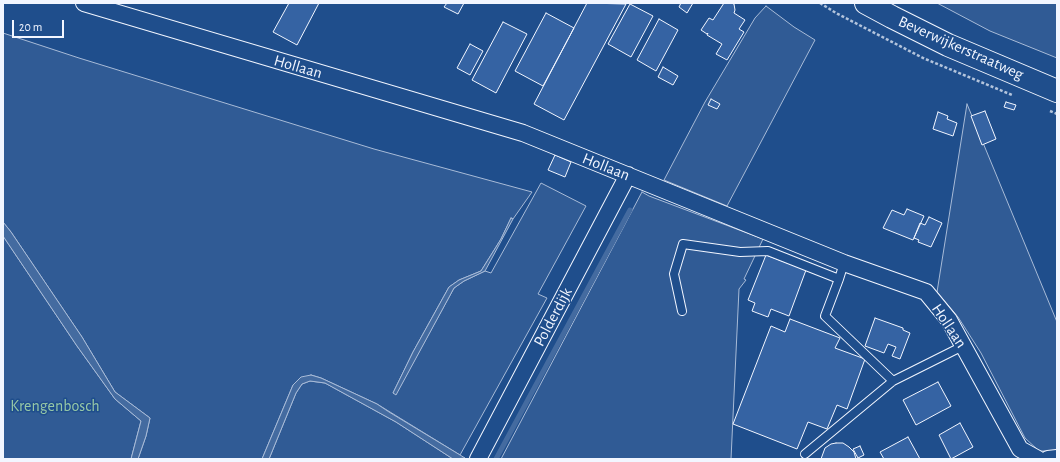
<!DOCTYPE html>
<style>
body{margin:0}
#map{position:relative;width:1060px;height:462px;overflow:hidden;background:#1f4e8c;font-family:"Alegreya Sans",sans-serif}
canvas{display:block}
.frame{position:absolute;inset:0;border:4px solid #f2f6ff;pointer-events:none}
.scale{position:absolute;left:12px;top:20px;width:52px;height:18px;box-sizing:border-box;border:2px solid #f2f6ff;border-top:0;padding-left:5px;font-size:12px;line-height:14px;white-space:nowrap;color:#f2f6ff;-webkit-text-stroke:3px #1f4e8c;paint-order:stroke}
</style>
<div id="map">
<canvas width="1060" height="462"></canvas>
<div class="frame"></div>
<div class="scale">20 m</div>
</div>
<script>
const ctx = document.querySelector('canvas').getContext('2d');
ctx.lineJoin = 'round';
function paint(path, color) { ctx.fillStyle = color; ctx.fill(path, 'evenodd'); }
const poly = rows => new Path2D(rows.map(r => 'M' + r).join(''));
function stroke(path, color, width, dash) { ctx.strokeStyle = color; ctx.lineWidth = width; ctx.lineCap = dash ? 'butt' : 'round'; ctx.setLineDash(dash || []); ctx.stroke(path); }
function write(font, color, halo, rows, align = 'center') {
  ctx.font = font + ' "Alegreya Sans",sans-serif'; ctx.lineWidth = 3; ctx.setLineDash([]); ctx.textBaseline = 'middle'; ctx.strokeStyle = halo; ctx.fillStyle = color; for (const [text, x, y, turn = 0] of rows) {
    ctx.save(); ctx.translate(x, y); ctx.rotate((+turn || 0) * Math.PI / 180); ctx.textAlign = isNaN(turn) ? turn : align; if (halo) ctx.strokeText(text, 0, 0); ctx.fillText(text, 0, 0); ctx.restore();
  }
}
const green = poly([
 [937,3,1057,3,1057,58,990,31,937,3],
 [766,6,794,27,815,40,727,206,664,180,705,102,755,18,766,6],
 [3,33,79,58,374,149,532,192,513,219,511,218,501,239,481,271,459,280,449,287,413,352,393,393,396,394,454,288,464,281,485,271,491,273,541,183,586,206,538,294,547,298,460,455,377,404,321,378,311,375,293,385,262,459,138,459,146,436,150,418,115,392,82,337,11,232,3,222,3,33],
 [967,104,1057,322,1057,451,1039,451,1025,438,981,353,958,317,937,292,967,104],
 [642,192,649,196,763,239,744,279,746,280,739,289,731,459,501,459,642,192],
 [3,236,77,346,115,399,141,421,131,459,3,459,3,236],
 [310,381,325,383,396,422,453,459,269,459,296,393,302,384,310,381]
]);
const water = poly([
 [511,218,513,219,485,271,464,281,454,288,396,395,393,393,413,352,449,287,459,280,481,271,501,239,511,218],
 [3,222,11,232,82,337,115,392,150,418,146,436,138,459,131,459,141,421,115,399,77,346,3,236,3,222],
 [311,375,321,378,377,404,389,412,465,458,453,459,396,422,325,383,310,381,302,384,296,393,269,459,262,459,293,385,301,377,311,375]
]);
const stream = poly([
 [496,459,630,210]
]);
const building = poly([
 [289,3,319,3,297,45,273,32,289,3],
 [447,3,464,3,458,14,444,7,447,3],
 [587,3,626,4,564,120,534,104,587,3],
 [681,3,693,3,687,13,679,7,681,3],
 [724,3,731,3,734,4,735,10,734,13,745,20,739,29,744,32,727,60,716,54,722,44,707,35,708,33,707,34,701,30,709,18,713,20,724,3],
 [630,4,653,16,631,57,608,44,630,4],
 [546,13,574,28,543,86,515,71,546,13],
 [659,19,678,30,656,71,637,60,659,19],
 [503,22,527,34,496,93,472,80,503,22],
 [470,44,483,51,470,75,457,68,470,44],
 [663,67,678,76,673,85,658,77,663,67],
 [711,99,720,104,717,109,708,105,711,99],
 [1006,102,1016,105,1014,110,1004,107,1006,102],
 [985,111,996,139,982,145,971,116,985,111],
 [938,112,948,116,947,119,957,123,953,136,933,129,938,112],
 [555,155,571,162,565,177,548,170,555,155],
 [907,209,924,216,913,240,883,228,892,210,904,215,907,209],
 [929,217,942,223,931,247,918,242,919,240,914,238,920,223,925,225,929,217],
 [766,255,806,270,789,316,771,309,768,317,752,311,755,303,748,300,766,255],
 [875,318,903,328,903,330,910,333,900,359,892,356,896,347,888,344,884,353,865,346,875,318],
 [790,319,840,338,835,348,865,359,847,409,837,405,827,429,808,422,797,449,733,424,771,326,785,332,790,319],
 [938,382,951,406,916,425,903,400,938,382],
 [960,423,973,447,951,459,939,435,960,423],
 [908,437,920,459,884,459,880,452,908,437],
 [836,443,843,443,849,447,854,452,856,459,821,459,825,448,831,444,836,443],
 [860,446,864,455,858,458,853,449,860,446]
]);
const path = poly([
 [820,3,836,13,923,58,1012,95],
 [1050,111,1057,114]
]);
const lane = poly([
 [839,279,825,316,893,381],
 [682,311,674,274,683,244,740,252,768,251,839,279,844,263],
 [805,454,893,381,963,346]
]);
const street = poly([
 [84,3,523,133,844,263,926,292,949,320,1020,449,1038,459],
 [478,459,628,175],
 [1048,459,1057,458]
]);
const secondary = poly([
 [866,3,892,17,948,45,1057,91]
]);
const streetNames = [
 ["Beverwijkerstraatweg",961,48,24],
 ["Hollaan",298,67,16],
 ["Hollaan",606,167,22],
 ["Polderdijk",553,317,-62],
 ["Hollaan",949,326,56]
];
const parkNames = [
 ["Krengenbosch",55,406]
];
paint(green, '#305b95');
stroke(green, '#a8bbd7', 1);
paint(water, '#446ba0');
stroke(water, '#a8bbd7', 1);
stroke(stream, '#446ba0', 5);
paint(building, '#3563a3');
stroke(building, '#f2f6ff', 1);
stroke(lane, '#f2f6ff', 10);
stroke(street, '#f2f6ff', 18);
stroke(secondary, '#f2f6ff', 24);
stroke(path, '#b3c4dc', 2.5, [3, 2]);
stroke(lane, '#1f4e8c', 8);
stroke(street, '#1f4e8c', 16);
stroke(secondary, '#1f4e8c', 22);
write('16px', '#f2f6ff', '#1f4e8c', streetNames);
write('16px', '#97c8a6', '#1f4e8c', parkNames);
</script>
